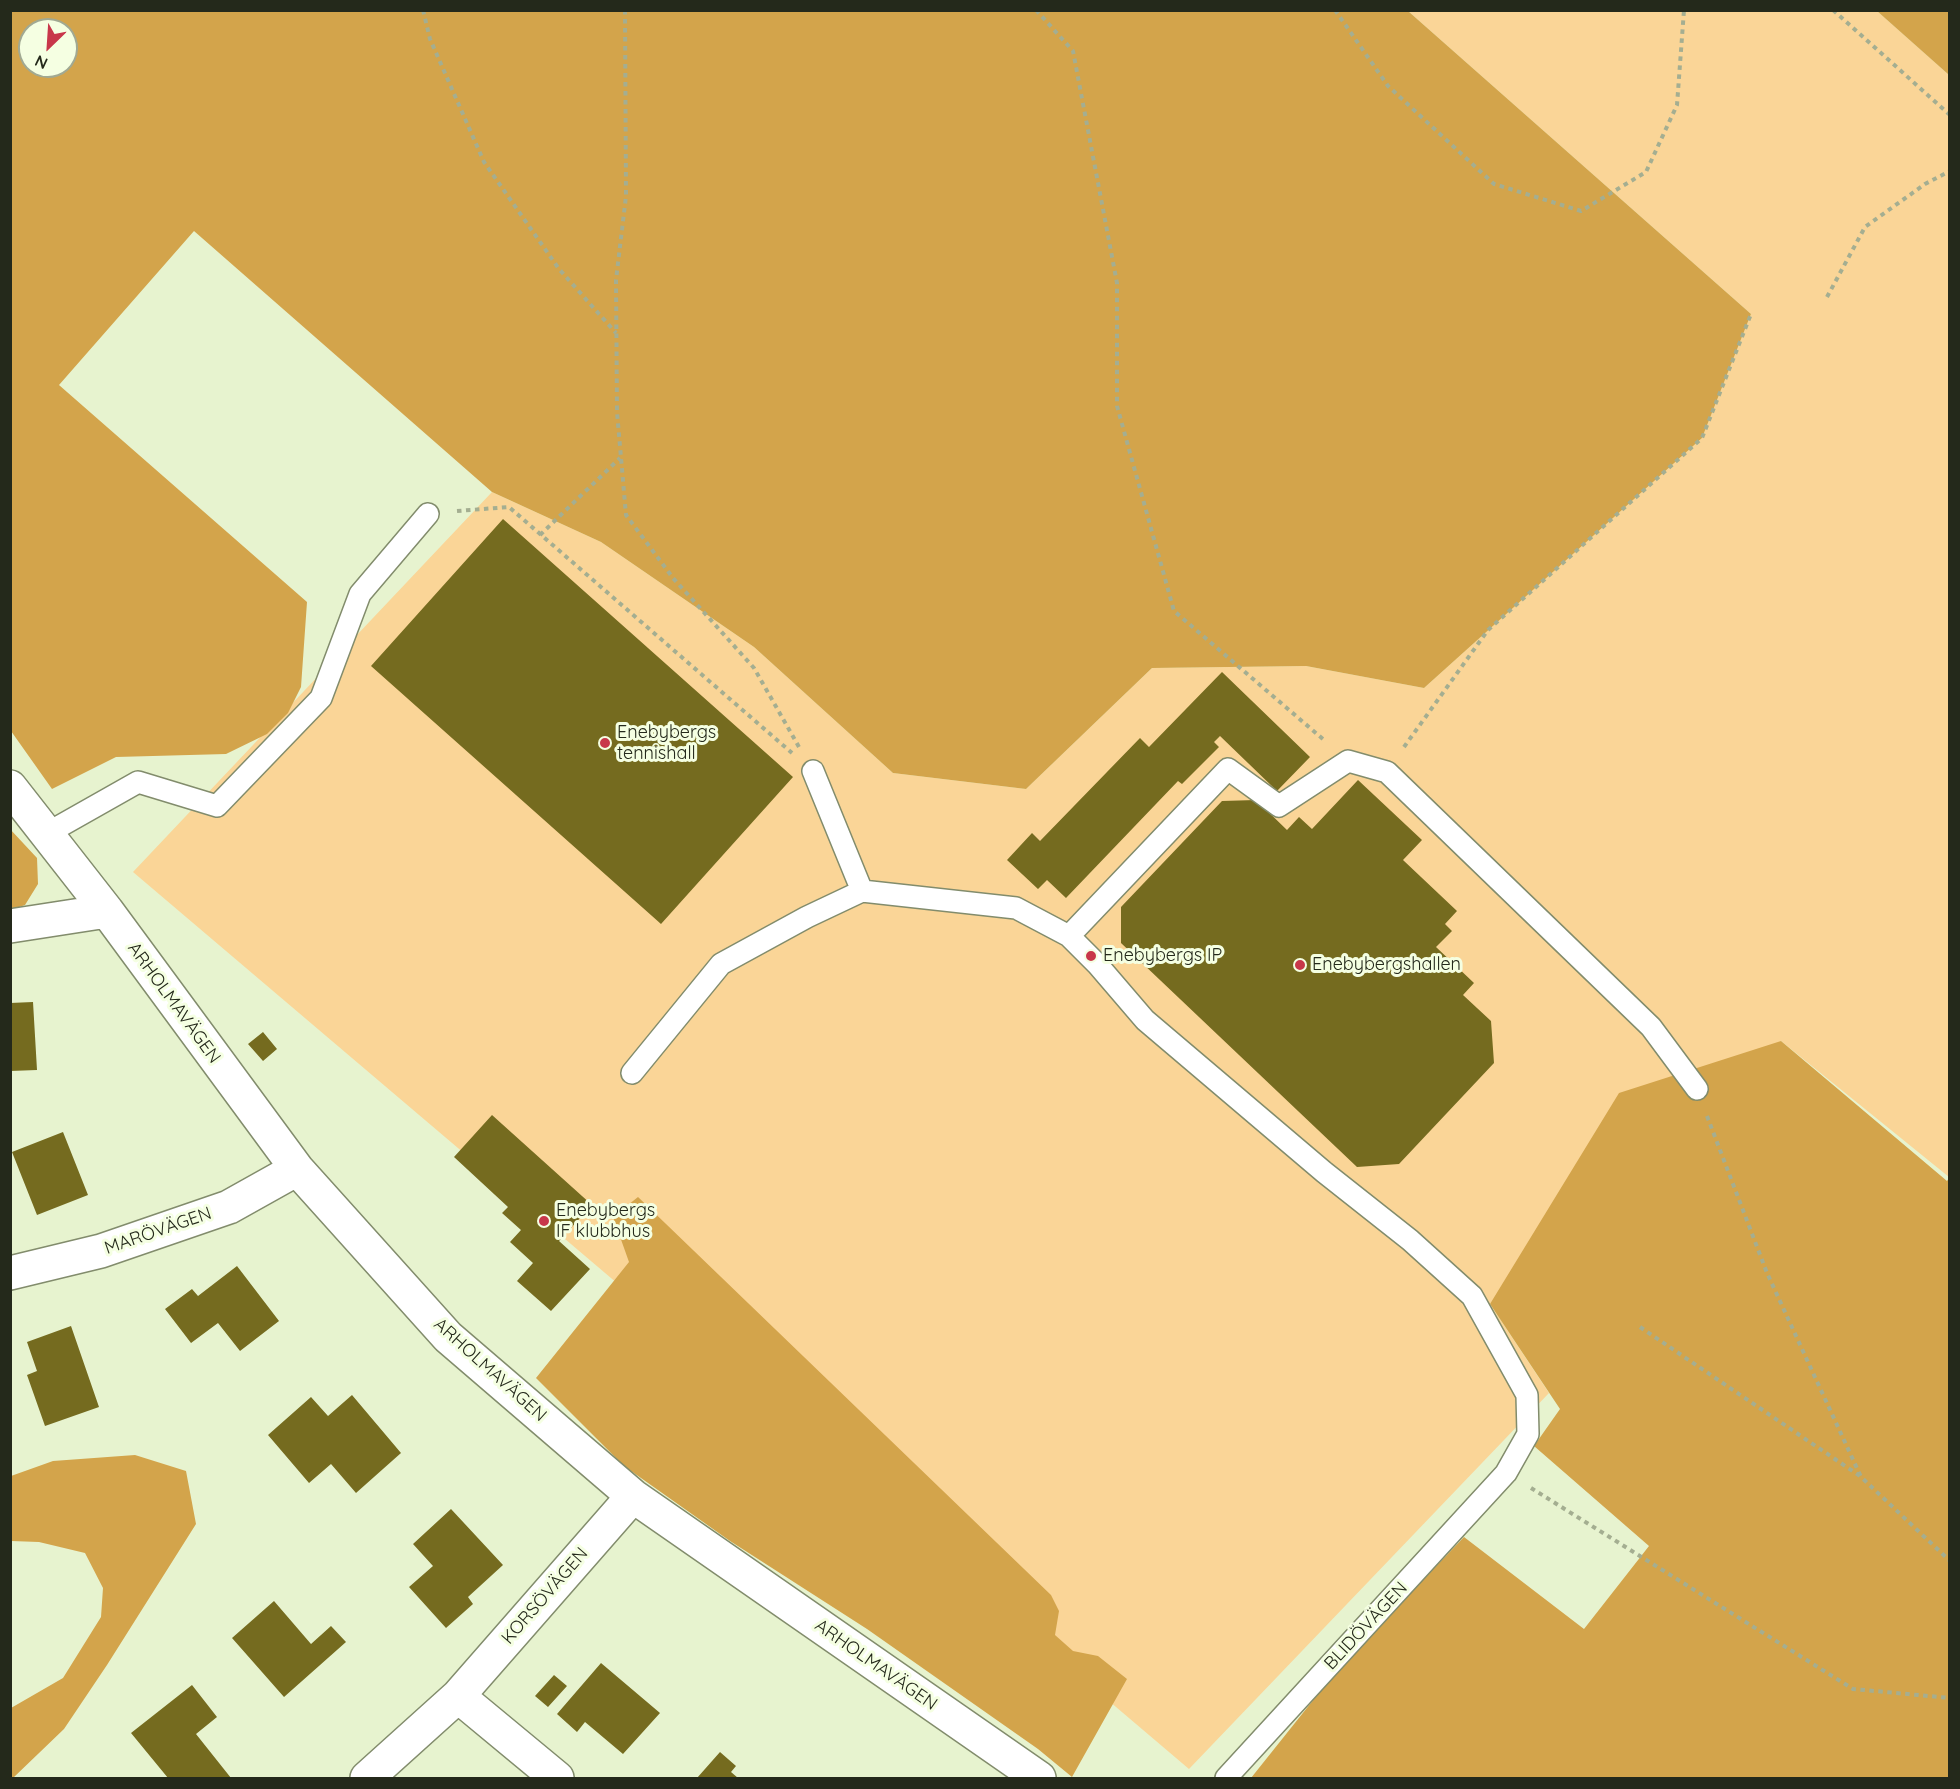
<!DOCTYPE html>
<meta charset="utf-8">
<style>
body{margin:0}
#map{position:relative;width:1960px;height:1789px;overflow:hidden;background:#e7f3cf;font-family:Quicksand,sans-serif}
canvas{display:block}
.frame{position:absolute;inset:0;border:12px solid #24291b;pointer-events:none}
.north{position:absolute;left:18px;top:18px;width:60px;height:60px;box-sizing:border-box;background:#f5ffe2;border:2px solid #a1a992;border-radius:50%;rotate:205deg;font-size:16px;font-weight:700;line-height:24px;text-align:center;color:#24291b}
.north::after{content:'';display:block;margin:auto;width:21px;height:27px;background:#c8374a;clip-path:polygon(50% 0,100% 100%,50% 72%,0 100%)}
</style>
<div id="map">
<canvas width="1960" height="1789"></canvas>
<div class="frame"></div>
<div class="north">N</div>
</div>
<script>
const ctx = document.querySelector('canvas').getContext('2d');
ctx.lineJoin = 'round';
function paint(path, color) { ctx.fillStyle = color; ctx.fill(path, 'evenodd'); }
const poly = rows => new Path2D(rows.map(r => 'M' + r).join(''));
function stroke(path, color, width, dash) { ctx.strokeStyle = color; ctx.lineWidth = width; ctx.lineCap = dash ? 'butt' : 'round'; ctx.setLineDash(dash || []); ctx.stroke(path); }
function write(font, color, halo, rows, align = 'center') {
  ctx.font = font + ' Quicksand,sans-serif'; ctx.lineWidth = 6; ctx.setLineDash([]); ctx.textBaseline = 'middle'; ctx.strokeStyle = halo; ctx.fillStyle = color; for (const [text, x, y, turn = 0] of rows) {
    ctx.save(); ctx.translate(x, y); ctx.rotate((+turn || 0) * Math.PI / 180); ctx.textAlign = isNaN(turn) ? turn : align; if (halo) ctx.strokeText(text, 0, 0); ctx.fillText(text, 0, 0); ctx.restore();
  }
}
const green = poly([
 [1408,11,1877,11,1949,75,1949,1177,1781,1041,1490,1304,1549,1393,1189,1769,133,872,492,492,601,542,754,647,893,773,1026,789,1152,668,1306,666,1424,688,1702,438,1751,314]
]);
const forest = poly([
 [10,11,1408,11,1751,314,1702,438,1424,688,1306,666,1152,668,1026,789,893,773,754,647,601,542,492,492,194,231,59,385,307,602,301,687,288,713,267,734,226,754,116,757,52,789,11,731],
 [30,30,66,30,66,66,30,66],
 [1877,11,1949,11,1949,75],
 [10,829,37,858,38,884,25,905,11,910],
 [1781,1041,1947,1181,1949,1178,1949,1778,1251,1778,1338,1669,1464,1537,1584,1629,1649,1546,1534,1446,1560,1409,1490,1304,1619,1093],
 [638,1197,1051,1595,1059,1611,1055,1635,1073,1651,1098,1656,1127,1679,1072,1777,1038,1749,867,1629,730,1541,624,1466,536,1378,629,1262,613,1217],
 [135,1455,186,1471,196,1524,107,1665,64,1729,13,1778,11,1778,11,1708,63,1678,101,1617,103,1588,85,1553,39,1542,11,1541,11,1476,53,1461]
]);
const building = poly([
 [503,519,793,777,661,924,371,666],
 [1222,672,1310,757,1277,791,1220,736,1214,742,1219,747,1182,784,1178,781,1066,898,1047,880,1038,889,1007,860,1032,833,1040,841,1140,738,1149,747],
 [1358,780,1422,840,1403,860,1457,911,1445,924,1452,931,1436,947,1474,983,1463,995,1491,1021,1494,1063,1399,1164,1357,1167,1121,943,1121,907,1222,801,1256,800,1287,830,1299,817,1312,829],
 [33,1002,37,1070,10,1071,10,1003],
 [263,1032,277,1049,263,1061,248,1044],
 [492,1115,592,1205,559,1241,590,1269,551,1311,517,1281,533,1263,510,1242,521,1230,502,1213,508,1207,454,1157],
 [63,1132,88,1195,37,1215,12,1152],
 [237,1266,279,1321,240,1351,218,1323,191,1343,165,1309,192,1289,198,1296],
 [71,1326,99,1407,45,1426,27,1375,37,1371,27,1342],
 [352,1395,401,1453,356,1493,331,1464,309,1483,268,1435,311,1397,328,1416],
 [451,1509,503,1565,468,1597,473,1604,446,1628,409,1587,433,1566,413,1544],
 [274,1601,311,1644,331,1626,346,1642,284,1697,232,1638],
 [601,1663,660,1713,623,1754,585,1722,577,1732,557,1714],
 [554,1675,567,1686,548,1707,535,1696],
 [192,1685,217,1717,196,1734,231,1778,168,1778,131,1733],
 [720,1752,736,1766,731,1772,738,1778,697,1778]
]);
const path = poly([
 [423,10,430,39,484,162,559,269,616,333],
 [625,10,626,196,616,280,617,412,626,515,673,578,754,668,799,747],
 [1036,10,1073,51,1117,283,1117,406,1174,611,1324,740],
 [1335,10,1388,86,1494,184,1581,211,1646,172,1677,105,1684,10],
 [1833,10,1950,115],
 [1827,297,1865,227,1925,184,1950,171],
 [457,511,509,507,792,753],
 [540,535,620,458],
 [1404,747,1488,630,1702,438,1751,314],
 [1707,1116,1767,1273,1861,1477,1950,1561],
 [1640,1327,1860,1476],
 [1531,1488,1853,1689,1950,1698]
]);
const lane = poly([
 [813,771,862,891],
 [46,834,138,782,217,806,321,698,360,594,428,514],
 [1069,936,1228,769,1279,806,1348,761,1387,772,1651,1027,1697,1089],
 [632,1073,721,964,807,917,862,891,1016,908,1069,936,1097,964,1145,1020,1324,1172,1410,1240,1472,1296,1527,1395,1528,1434,1506,1473,1226,1778]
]);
const street = poly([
 [10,787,107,911,297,1169,448,1337,633,1496,1039,1778],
 [10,926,107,911],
 [10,1273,101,1251,229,1207,297,1169],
 [458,1696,557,1778],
 [367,1778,458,1696,633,1496]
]);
const markers = [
 [605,743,6,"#c8374a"],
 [1091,956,6,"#c8374a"],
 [1300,965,6,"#c8374a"],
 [544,1221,6,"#c8374a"]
];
const poiNames = [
 ["Enebybergs",617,733],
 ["tennishall",617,754],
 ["Enebybergs IP",1103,956],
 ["Enebybergshallen",1312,965],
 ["Enebybergs",556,1211],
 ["IF klubbhus",556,1232]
];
const streetNames = [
 ["ARHOLMAVÄGEN",174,1003,54],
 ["MARÖVÄGEN",158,1231,-19],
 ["ARHOLMAVÄGEN",490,1370,42],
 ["KORSÖVÄGEN",545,1596,-49],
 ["BLIDÖVÄGEN",1366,1626,-47],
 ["ARHOLMAVÄGEN",876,1665,35]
];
paint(green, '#fad597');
paint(forest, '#d3a44b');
paint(building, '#756b1f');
stroke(lane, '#828c6c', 24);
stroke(street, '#828c6c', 36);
stroke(path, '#a4ae91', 4, [4.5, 4.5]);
stroke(lane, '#fff', 21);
stroke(street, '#fff', 33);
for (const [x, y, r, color] of markers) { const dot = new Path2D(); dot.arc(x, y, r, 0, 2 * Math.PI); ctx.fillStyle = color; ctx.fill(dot); stroke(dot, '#f5ffe2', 2); }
write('18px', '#24291b', '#f5ffe2', poiNames, 'left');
write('18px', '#24291b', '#f5ffe2', streetNames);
</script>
